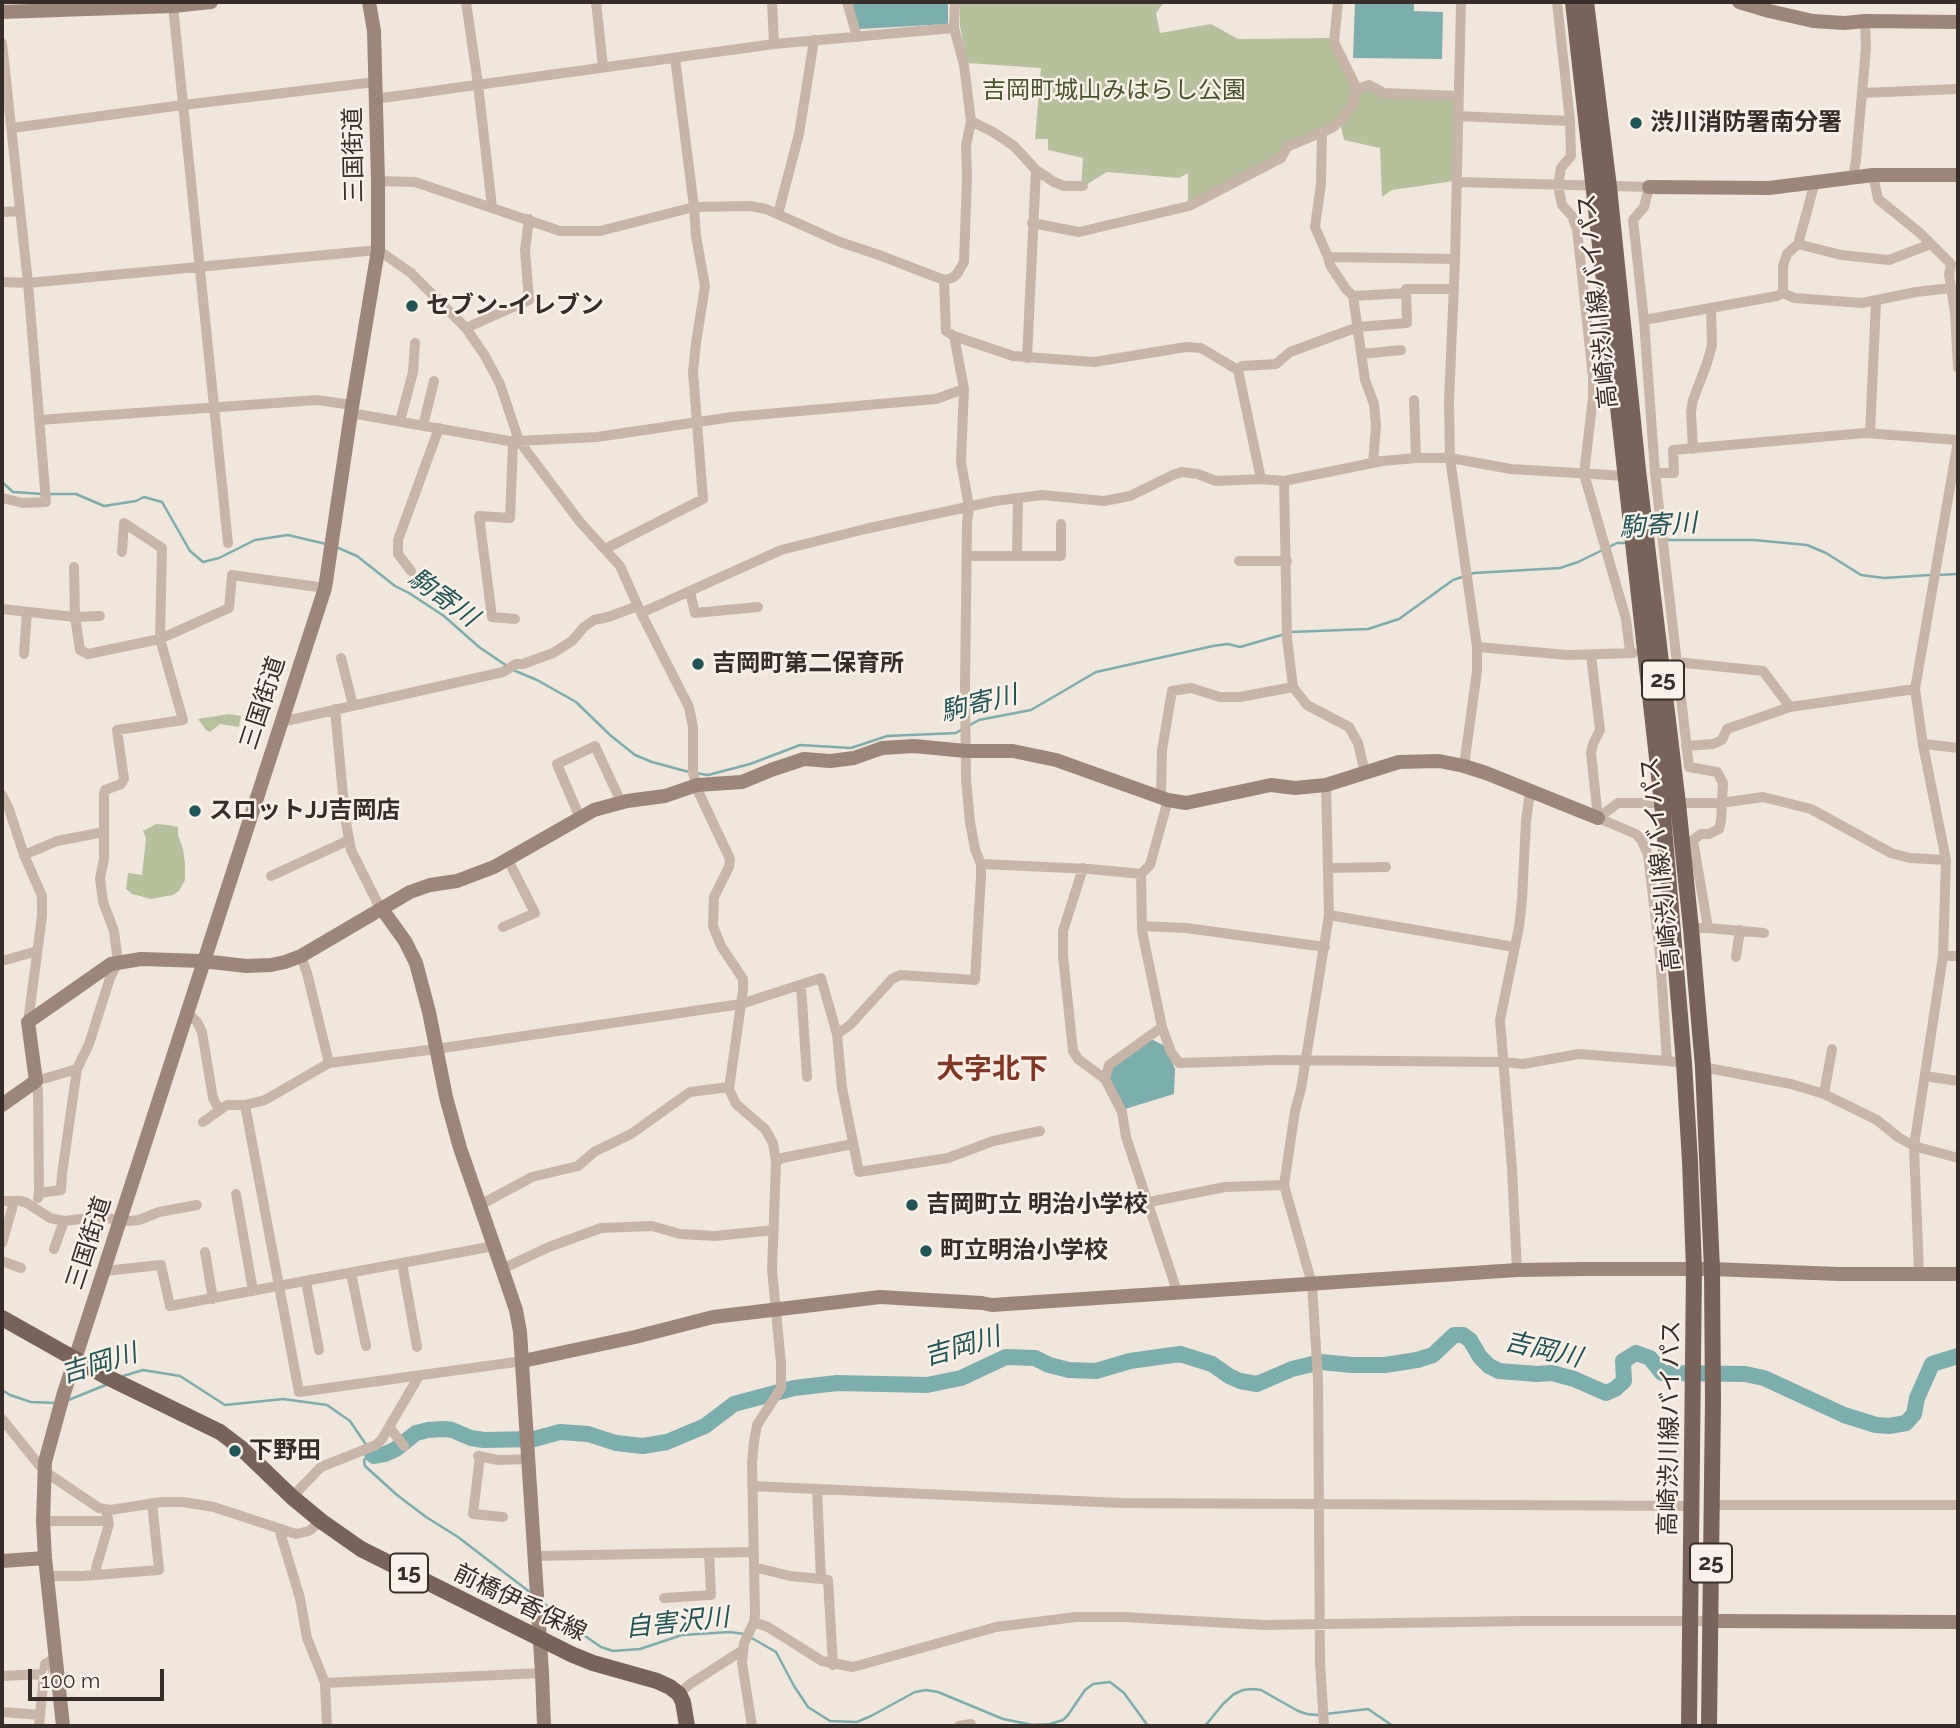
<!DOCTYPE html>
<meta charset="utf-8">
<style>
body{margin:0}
#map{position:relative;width:1960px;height:1728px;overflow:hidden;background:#f1e6dc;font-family:Raleway,sans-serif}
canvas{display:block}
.frame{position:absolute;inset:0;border:4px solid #362c28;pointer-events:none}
.scale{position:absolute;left:28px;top:1669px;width:136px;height:32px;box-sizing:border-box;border:4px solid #362c28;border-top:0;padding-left:9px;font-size:21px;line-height:24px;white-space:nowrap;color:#362c28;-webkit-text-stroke:5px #f9f0e8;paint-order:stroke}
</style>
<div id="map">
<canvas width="1960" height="1728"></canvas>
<div class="frame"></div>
<div class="scale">100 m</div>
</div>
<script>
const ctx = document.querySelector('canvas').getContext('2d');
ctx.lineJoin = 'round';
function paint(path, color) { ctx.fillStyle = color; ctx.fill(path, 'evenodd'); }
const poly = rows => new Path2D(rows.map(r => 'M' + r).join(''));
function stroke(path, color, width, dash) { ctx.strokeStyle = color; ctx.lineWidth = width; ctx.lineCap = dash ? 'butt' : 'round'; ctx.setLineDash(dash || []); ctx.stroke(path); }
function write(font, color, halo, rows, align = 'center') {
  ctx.font = font + ' Raleway,"Noto Sans JP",sans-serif'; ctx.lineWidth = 5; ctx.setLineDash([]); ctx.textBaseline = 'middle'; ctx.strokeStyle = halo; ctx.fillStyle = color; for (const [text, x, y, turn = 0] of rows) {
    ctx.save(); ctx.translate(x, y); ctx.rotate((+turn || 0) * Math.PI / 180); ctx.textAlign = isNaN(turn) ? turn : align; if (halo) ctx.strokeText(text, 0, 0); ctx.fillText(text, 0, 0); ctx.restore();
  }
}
const green = poly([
 [960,2,1164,2,1156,13,1160,33,1211,24,1238,39,1330,38,1355,89,1369,87,1457,99,1454,181,1392,190,1382,197,1380,148,1344,140,1341,127,1337,122,1279,155,1188,202,1188,173,1179,178,1107,172,1081,188,1083,158,1048,150,1048,139,1035,139,1041,68,967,63,960,26],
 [229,714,241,716,239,727,220,724,210,732,206,730,198,719],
 [156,824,168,825,178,827,178,835,183,849,185,863,185,880,179,891,173,895,151,899,132,894,126,889,128,873,142,875,146,838,143,831]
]);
const water = poly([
 [851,2,948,2,948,24,859,29],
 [1355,2,1414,2,1414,11,1443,12,1442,59,1353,58],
 [1151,1039,1165,1046,1175,1069,1174,1094,1125,1109,1108,1076,1111,1066]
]);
const stream = poly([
 [2,482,13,492,43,494],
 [50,494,76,494,104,506,136,501,144,497,162,502,190,551,203,562,219,558,255,540,288,535,326,544],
 [1666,540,1754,540,1807,545,1826,553,1861,575,1884,578,1930,575],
 [336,547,357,556,395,586,409,593,444,616,479,647,507,666],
 [1937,575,1958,574],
 [1291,632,1368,629,1399,619,1453,580,1474,573,1560,568,1578,562,1617,543,1628,543],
 [513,670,537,680,576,702,610,735,635,755,652,762,689,772],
 [970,725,979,720,1031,710,1096,672,1213,646,1228,644,1240,647,1285,634],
 [695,773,708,775,750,764,800,745,851,748,887,736,956,733,961,730],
 [123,1376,143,1370,180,1376,225,1405,283,1399,327,1405,350,1421,367,1446],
 [2,1390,10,1395,31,1402,56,1403],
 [66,1401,108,1384],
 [371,1452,372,1454,364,1460,365,1466,397,1495,426,1517,458,1537,531,1593],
 [542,1602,585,1636,601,1647,613,1651,640,1649,682,1635,730,1632,744,1634],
 [750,1637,776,1652,794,1686,808,1707,830,1721,857,1722,871,1716,915,1692,926,1690,938,1692,1003,1719,1033,1725,1050,1724,1063,1720,1068,1715,1085,1690,1093,1684,1110,1682,1124,1693,1148,1726],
 [1205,1726,1223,1704,1234,1694,1243,1690,1253,1689,1261,1690,1298,1711,1307,1714,1317,1715,1368,1709,1393,1726]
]);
const river = poly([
 [372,1454,374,1456,385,1454,396,1449,416,1433,428,1430,445,1429,452,1430,471,1438,484,1440,534,1439,560,1432,588,1434,616,1443,643,1446,667,1442,705,1426,734,1404,794,1388,837,1383,927,1385,961,1378,1006,1357,1035,1358,1049,1365,1069,1370,1096,1371,1130,1361,1180,1354,1212,1364,1229,1376,1240,1381,1257,1384,1292,1369,1321,1362,1352,1365,1385,1365,1417,1360,1433,1355,1454,1335,1463,1335,1470,1340,1480,1357,1489,1366,1499,1371,1537,1374,1552,1373,1574,1379,1606,1393,1615,1389,1624,1381,1623,1361,1636,1353,1650,1358,1662,1373,1745,1374,1764,1378,1844,1415,1876,1425,1889,1426,1906,1423,1914,1414,1917,1398,1932,1364,1958,1356]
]);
const street = poly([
 [466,2,478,84,492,207],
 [596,2,603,67],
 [772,2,774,44],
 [847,2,857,37],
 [1461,2,1455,259,1449,402,1450,458,1477,647,1477,671,1464,766],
 [1557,2,1570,121,1571,156,1561,168,1558,185,1562,205,1572,216,1577,229,1593,377,1593,397,1584,474,1626,619,1630,652],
 [173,6,228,543],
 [2,43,28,283,46,502,23,503,2,498],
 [1357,89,1369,85,1384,93,1459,96],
 [1862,93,1958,89],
 [375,99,774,44,954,28],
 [1458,116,1570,121],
 [971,121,993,132,1014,146,1036,170,1027,358],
 [12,128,183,105,375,82],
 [1322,134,1321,184,1315,227,1328,257,1330,265,1346,289,1353,296,1365,380,1374,404,1376,426,1373,463],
 [1036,170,1054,182,1064,186,1083,186],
 [1873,175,1878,199,1920,233,1951,264],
 [1853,177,1856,160,1866,48,1865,21],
 [378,181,415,182,560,231,600,231,694,207,750,206,766,209,840,242,879,255,944,280,952,278,957,274,964,262,967,176,966,146,971,121,964,65,954,28,955,2],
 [1457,182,1649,187,1644,207,1633,220,1644,320,1655,473],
 [2,212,20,211],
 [778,214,799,134,814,40],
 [1032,223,1079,232,1189,206,1281,158,1287,147,1332,128,1343,118,1351,107,1357,89,1334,42,1338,2],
 [1798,244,1841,255,1889,260,1931,244],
 [1328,257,1455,259],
 [1951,264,1949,275,1955,312,1958,368],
 [944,280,946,331,954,336,1013,356,1094,362,1186,347,1201,348,1238,370,1242,366,1276,364,1290,352,1358,327,1407,323,1406,289,1454,289],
 [2,282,28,283,378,250,411,273,466,328,485,356,500,384,519,441,580,522,620,566,641,613,689,707,693,727,693,773,698,791,730,859,729,867,714,897,713,926,721,946,743,979,743,990,729,1089,736,1104,765,1129,773,1143,776,1162,772,1270,781,1363,781,1388,757,1425,754,1442,752,1462,755,1615,754,1622,744,1643,742,1663,752,1726],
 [1783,293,1794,298,1862,303,1916,292,1951,288],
 [1353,296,1406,293],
 [1644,320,1777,296,1783,293,1783,266,1787,254,1798,244,1815,182],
 [466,328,529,300,525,250,529,219],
 [1362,354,1401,350],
 [1238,370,1261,479],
 [1414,400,1416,458],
 [351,413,509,441,519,441,597,437,732,417,936,399,964,389],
 [39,420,317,400,352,405],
 [400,421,413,372,415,343],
 [423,426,434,381],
 [1870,433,1876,301],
 [1693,449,1691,412,1693,400,1707,363,1712,345,1711,309],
 [1284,481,1287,638,1293,687,1307,705,1349,727,1358,743,1365,773],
 [605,549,703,499,693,372,696,343,705,286,696,236,694,207,675,58],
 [967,556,1061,556,1061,524],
 [1017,556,1018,498],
 [1239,561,1287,561],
 [74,567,75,617,100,616],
 [411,571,398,554,398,540,439,428],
 [690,592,695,613,758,607],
 [2,609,75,617,80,650,88,654,160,639,229,608,232,575,325,588],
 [641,613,781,550,865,529,995,501,1042,495,1104,501,1130,496,1173,475,1182,472,1198,474,1216,481,1261,479,1284,481,1382,461,1416,458,1450,458,1511,469,1625,476],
 [515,619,492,617,479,516,510,518,513,444,519,441],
 [1477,647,1568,655,1633,653],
 [24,654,27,612],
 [1591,655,1600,730,1593,744,1591,753,1598,818],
 [341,658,353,705],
 [1676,662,1763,671,1790,707],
 [335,709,345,817,351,850,377,902,382,909],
 [281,722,503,672,516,664,523,664,553,653,572,641,584,627,594,620,608,617,638,606],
 [1924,744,1958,748],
 [1686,746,1713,744,1722,740,1727,729,1790,707,1915,689],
 [2,795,9,809,24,855,42,896,42,916,28,1022],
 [1161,797,1162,750,1172,691,1191,688,1220,697,1240,697,1293,687],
 [580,818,557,764,595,746,621,802],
 [1598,818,1618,803,1721,803,1763,797,1811,809,1891,853,1910,858,1946,860],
 [1598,818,1636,834,1642,841,1648,855,1660,955,1667,1061,1684,1063],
 [24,855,57,841,104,832],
 [981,864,1090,869,1141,874,1142,931,1162,1027,1171,1052,1179,1063,1279,1060,1504,1062,1523,1064,1579,1054,1667,1061],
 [1083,868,1063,931,1063,956,1073,1051,1078,1059,1105,1079,1122,1112,1126,1137,1178,1294],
 [1328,868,1386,867],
 [1141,874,1150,865,1168,800],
 [271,876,349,840],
 [1329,915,1514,947],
 [1142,926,1186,928,1325,947],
 [503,927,535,913,508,860],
 [1691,928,1708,928,1693,840,1701,834,1709,834,1719,829,1721,821,1723,783,1717,772,1689,767,1655,473,1674,473,1673,450,1865,433,1958,440],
 [1708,928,1764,933],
 [301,956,307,973,329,1063],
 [1943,956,1958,956],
 [1736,957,1740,930],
 [2,961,37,951],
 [801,985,807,1077],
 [187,1012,197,1022,202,1032,213,1098,219,1110],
 [837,1034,850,1025,892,979,900,975,975,980,981,876,981,864,975,849,970,822,966,780,965,686,967,523,969,507,961,462,964,389,954,336],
 [1703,1067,1791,1084,1824,1094,1877,1120,1898,1137,1914,1146,1958,1158],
 [1925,1076,1958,1081],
 [1105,1079,1109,1065,1162,1027],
 [1824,1094,1832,1049],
 [245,1105,299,1392,523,1361],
 [203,1122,227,1105,245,1105,265,1100,329,1063,436,1049,741,1004,821,978,837,1034,842,1088,859,1172,948,1158,993,1141,1040,1131],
 [776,1162,782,1158,853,1144],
 [39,1193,61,1190,62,1174,77,1069,89,1044,110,978,118,962,114,931,103,902,100,878,104,859,104,794,105,790,121,784,124,779,117,730,183,720,160,639,162,548,124,523,122,552],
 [236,1194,253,1291],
 [38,1198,39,1193,38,1090,36,1081,77,1069],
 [2,1201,21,1201,27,1203,50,1218,64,1221,98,1217,129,1221,139,1220,159,1212,197,1205],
 [1149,1202,1225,1187,1284,1185],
 [480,1205,532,1177,578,1166,594,1152,631,1134,690,1092,729,1087],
 [2,1243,12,1209,13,1201],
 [54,1249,64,1221],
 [205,1252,213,1299],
 [2,1261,21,1268],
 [402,1263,417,1347],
 [502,1269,549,1247,601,1228,652,1226,680,1234,715,1236,774,1230],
 [1517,1270,1512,1169,1500,1020,1519,927,1522,900,1526,821,1530,792],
 [104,1271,161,1265,170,1306,494,1246],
 [351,1273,366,1346],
 [1919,1274,1914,1146,1943,956,1946,860,1923,745,1915,689,1958,441],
 [306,1282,319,1350],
 [2,1419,44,1471,99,1508,110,1510,162,1502,183,1502,214,1507,296,1534,309,1531,321,1521],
 [390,1428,404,1446],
 [478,1456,498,1460,529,1459],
 [480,1456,473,1514,503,1517],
 [752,1486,1121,1503,1692,1506],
 [292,1497,321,1467,376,1445,382,1439,419,1376],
 [1712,1505,1958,1505],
 [43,1521,108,1521],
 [279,1529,300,1598,307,1638,325,1683,327,1726],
 [535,1556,754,1552],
 [754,1567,790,1576,821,1579,817,1489],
 [97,1575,96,1568,109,1524,106,1510],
 [47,1576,82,1576,159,1570,152,1503],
 [821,1579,828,1580,833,1665],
 [664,1598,711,1595,709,1553],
 [754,1622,768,1627,822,1661,853,1667,996,1627,1076,1617,1123,1617,1264,1625,1524,1621,1710,1621],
 [2,1676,44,1674],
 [325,1683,542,1673],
 [679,1694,690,1684,743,1650],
 [2,1712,40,1715],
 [39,1726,45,1664,55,1658],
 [959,1726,971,1724],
 [1324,1726,1320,1662,1318,1380,1312,1284,1284,1185,1295,1111,1301,1089,1329,915,1326,785]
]);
const secondary = poly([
 [1739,2,1769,11,1813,21,1844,23,1865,21,1958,22],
 [2,12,173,6,211,2],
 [1649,187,1769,188,1873,175,1958,175],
 [382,909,405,941,416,963,429,1012,446,1097,460,1148,502,1269,516,1310,520,1332,542,1673,544,1726],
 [2,1105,36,1081,28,1022,111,964,141,959,203,961,246,966,271,965,285,962,301,956,410,892,430,885,457,881,494,867,594,810,627,801,665,796,697,785,742,782,771,770,804,759,830,761,854,758,882,748,914,746,966,751,1013,751,1056,760,1168,800,1186,803,1271,785,1295,788,1326,785,1399,762,1439,761,1464,766,1486,773,1598,818],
 [523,1361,635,1337,713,1317,880,1297,982,1303,992,1305,1517,1270,1585,1269,1712,1269,1838,1274,1958,1274],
 [2,1561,45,1558],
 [1710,1621,1958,1622],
 [63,1726,45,1558,43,1521,45,1462,63,1396,325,588,351,413,378,250,378,181,374,31,369,2]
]);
const primary = poly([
 [1573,2,1662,803,1684,1063,1690,1161,1694,1269,1689,1726],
 [1586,2,1609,187,1638,470,1678,804,1691,928,1703,1067,1712,1269,1713,1400,1709,1726],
 [2,1318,107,1377,220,1432,241,1448,292,1497,321,1521,361,1549,573,1655,593,1663,657,1681,670,1687,679,1694,683,1702,687,1726]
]);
const markers = [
 [1636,123,7,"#1f5556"],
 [412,306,7,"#1f5556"],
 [698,664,7,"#1f5556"],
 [195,811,7,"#1f5556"],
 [912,1205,7,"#1f5556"],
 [926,1251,7,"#1f5556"],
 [235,1451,7,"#1f5556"]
];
const shields = [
 [1663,680,42],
 [1711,1563,42],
 [409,1573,38]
];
const shieldNames = [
 ["25",1663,680],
 ["25",1711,1563],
 ["15",409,1573]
];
const parkNames = [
 ["吉岡町城山みはらし公園",1114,91]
];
const poiNames = [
 ["渋川消防署南分署",1650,123],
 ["セブン-イレブン",426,306],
 ["吉岡町第二保育所",712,664],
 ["スロットJJ吉岡店",209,811],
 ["吉岡町立 明治小学校",926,1205],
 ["町立明治小学校",940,1251],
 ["下野田",249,1451]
];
const streetNames = [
 ["三国街道",354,155,-91],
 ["高崎渋川線バイパス",1598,301,-96],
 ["三国街道",263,703,-72],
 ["高崎渋川線バイパス",1661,864,-96],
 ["三国街道",89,1243,-72],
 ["高崎渋川線バイパス",1670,1428,-89],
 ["前橋伊香保線",520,1603,26]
];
const waterNames = [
 ["駒寄川",1658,526,-4],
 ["駒寄川",443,598,36],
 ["駒寄川",979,704,-14],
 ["吉岡川",962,1347,-16],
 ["吉岡川",1543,1350,13],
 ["吉岡川",99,1364,-17],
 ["自害沢川",677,1623,-6]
];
const quarterNames = [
 ["大字北下",992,1070]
];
paint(green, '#b6c09c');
paint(water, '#7baead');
stroke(stream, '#7baead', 2.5);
stroke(river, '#7baead', 16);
stroke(street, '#c9b5a8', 10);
stroke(secondary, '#9d8579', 14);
stroke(primary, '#786259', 16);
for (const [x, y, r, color] of markers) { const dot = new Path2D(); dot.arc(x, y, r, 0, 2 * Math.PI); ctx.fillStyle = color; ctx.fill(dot); stroke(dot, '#f9f0e8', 2.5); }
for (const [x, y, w] of shields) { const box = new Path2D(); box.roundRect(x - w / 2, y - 19.5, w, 39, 5); ctx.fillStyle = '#f9f0e8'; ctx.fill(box); stroke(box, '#362c28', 2); }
write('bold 23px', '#362c28', null, shieldNames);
write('24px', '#47542c', '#f9f0e8', parkNames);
write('bold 24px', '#362c28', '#f9f0e8', poiNames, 'left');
write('24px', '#362c28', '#f9f0e8', streetNames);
write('italic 26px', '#1f5556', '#f9f0e8', waterNames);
write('bold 28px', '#833523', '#f9f0e8', quarterNames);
</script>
